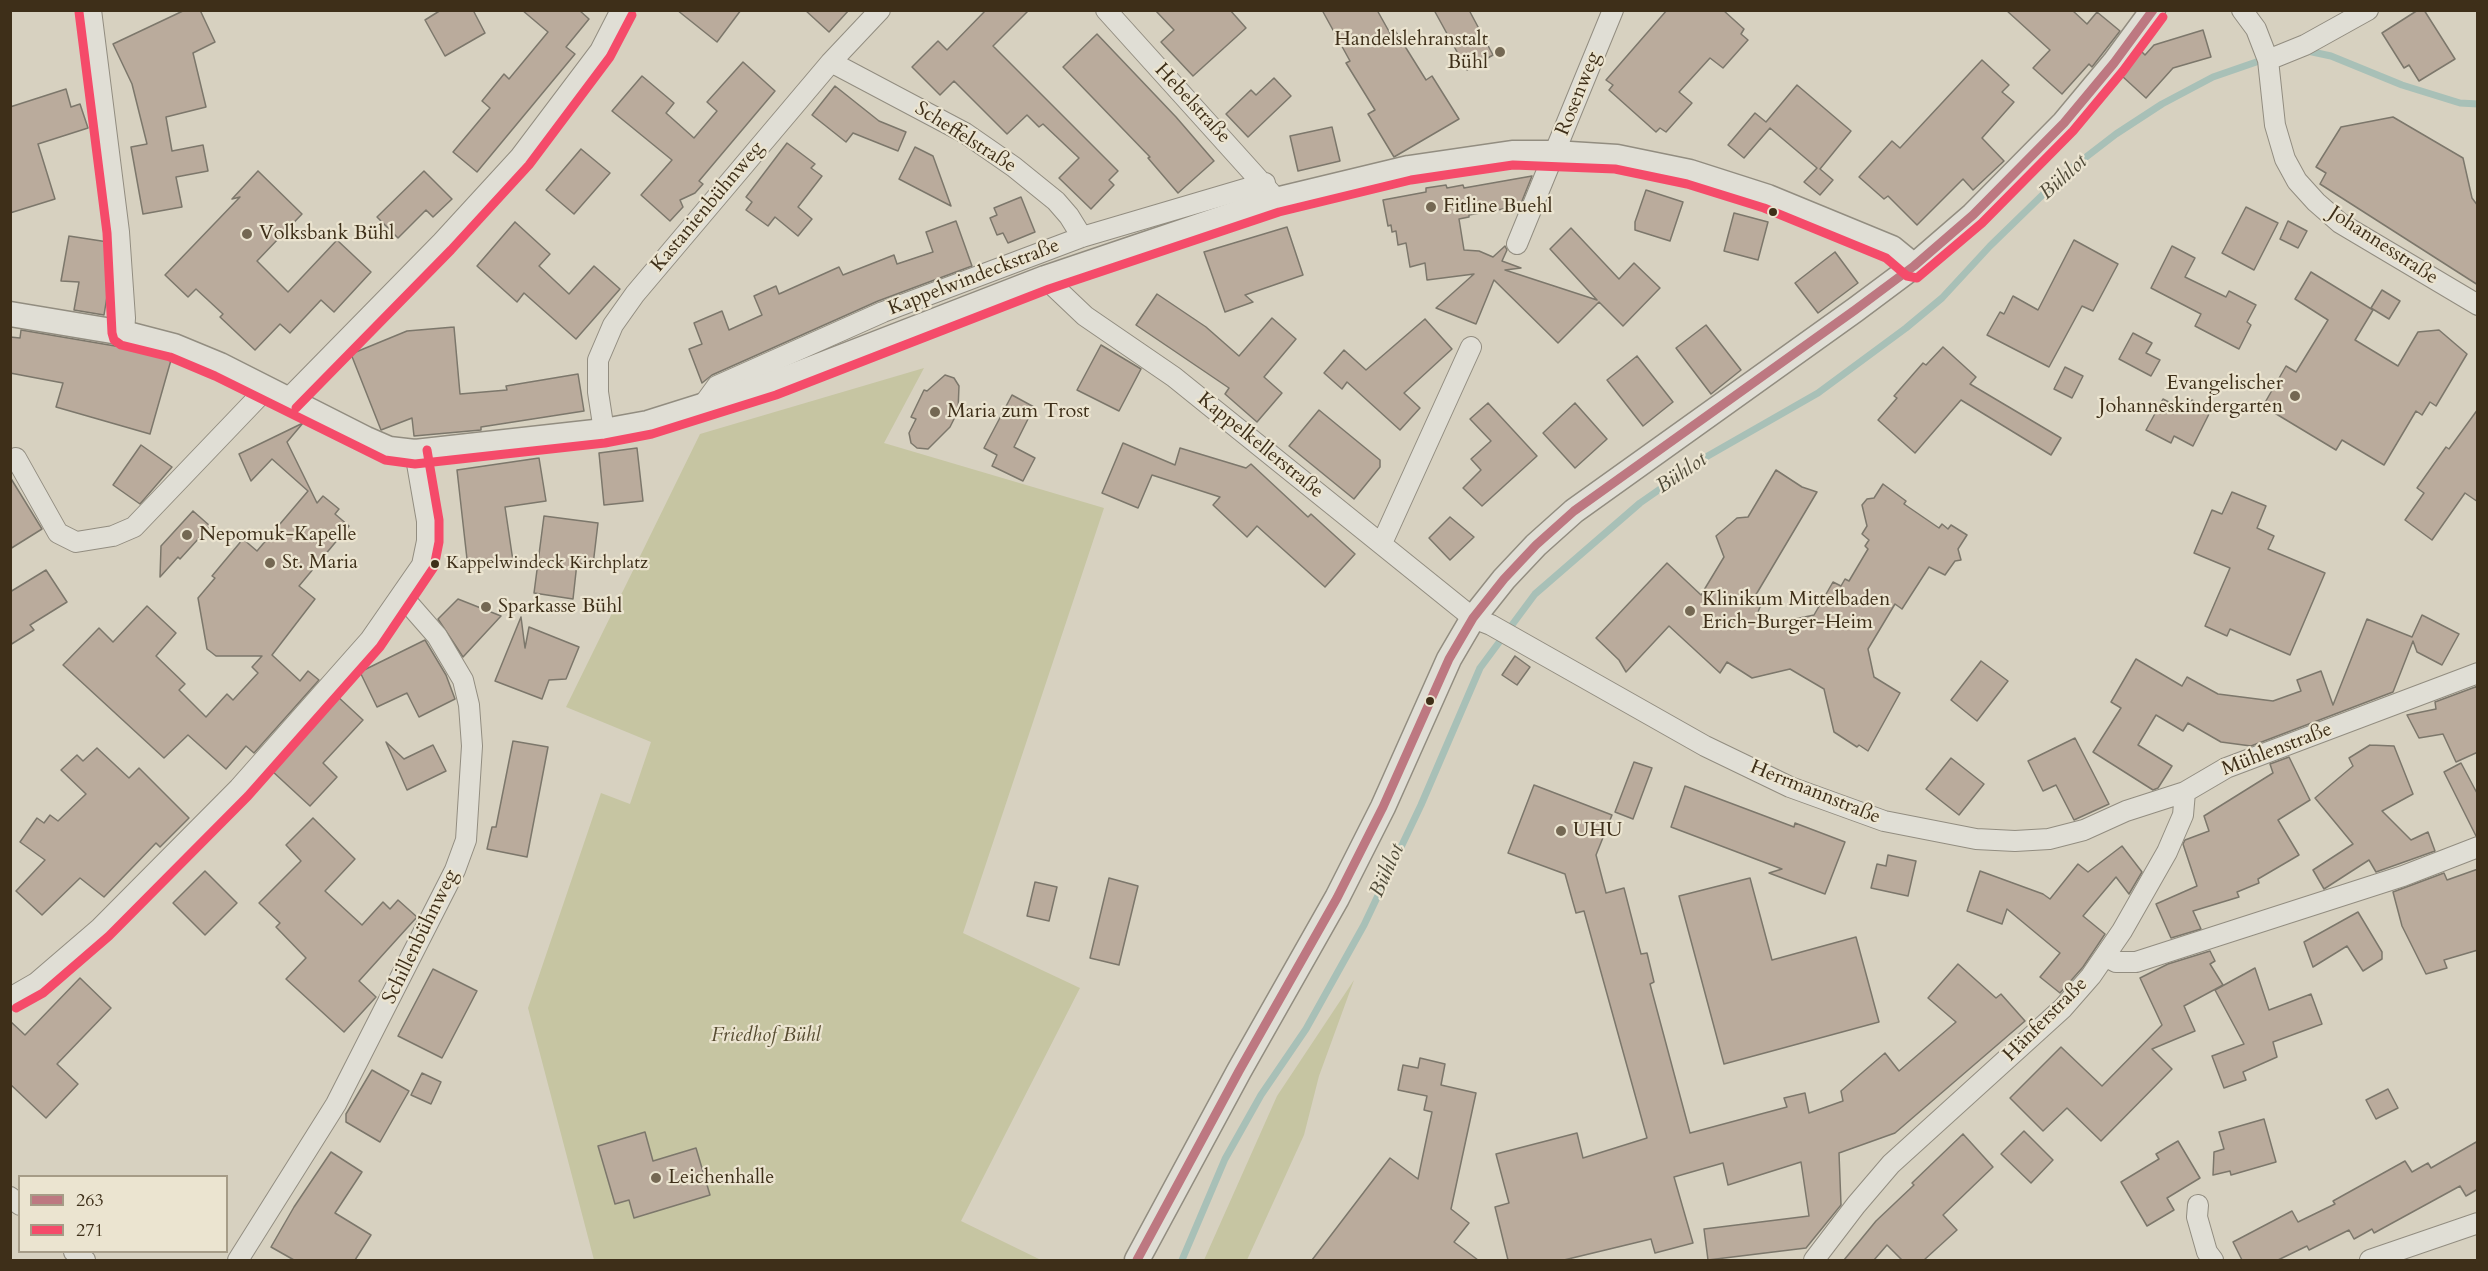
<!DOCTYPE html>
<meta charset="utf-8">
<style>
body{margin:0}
#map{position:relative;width:2488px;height:1271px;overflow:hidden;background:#d7d1c0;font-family:Cardo,serif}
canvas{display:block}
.frame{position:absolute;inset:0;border:12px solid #3e2f19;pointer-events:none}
.legend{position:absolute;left:18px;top:1175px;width:210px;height:78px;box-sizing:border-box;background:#ebe4d0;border:2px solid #a69c87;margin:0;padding:8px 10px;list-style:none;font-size:18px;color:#3e2f19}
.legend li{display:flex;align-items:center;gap:12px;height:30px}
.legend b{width:30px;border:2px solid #a69c87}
</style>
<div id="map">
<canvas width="2488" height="1271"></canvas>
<div class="frame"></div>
<ul class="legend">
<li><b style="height:8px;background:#bd7881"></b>263</li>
<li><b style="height:8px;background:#f54b6a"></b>271</li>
</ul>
</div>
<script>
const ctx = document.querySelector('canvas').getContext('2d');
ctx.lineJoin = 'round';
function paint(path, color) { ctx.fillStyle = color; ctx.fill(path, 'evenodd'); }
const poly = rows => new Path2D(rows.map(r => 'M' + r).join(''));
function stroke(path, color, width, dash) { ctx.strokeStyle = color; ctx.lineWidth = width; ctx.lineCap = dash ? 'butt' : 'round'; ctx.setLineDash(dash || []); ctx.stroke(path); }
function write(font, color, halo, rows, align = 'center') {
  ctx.font = font + ' Cardo,serif'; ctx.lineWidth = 4.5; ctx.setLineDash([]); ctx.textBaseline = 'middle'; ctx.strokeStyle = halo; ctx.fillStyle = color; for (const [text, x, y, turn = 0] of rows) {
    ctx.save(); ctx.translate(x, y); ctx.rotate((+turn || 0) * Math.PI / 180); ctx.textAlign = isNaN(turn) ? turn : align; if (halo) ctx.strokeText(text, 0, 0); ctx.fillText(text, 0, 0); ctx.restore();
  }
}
const green = poly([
 [924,368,884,443,1104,508,963,933,1080,988,961,1221,1041,1260,594,1260,528,1008,601,793,630,804,651,742,566,707,700,434],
 [1354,980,1319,1076,1304,1135,1247,1260,1204,1260,1277,1096]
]);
const stream = poly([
 [2303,50,2331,56,2402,85,2460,103,2478,104],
 [1182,1260,1225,1159,1261,1095,1306,1029,1364,925,1421,805,1480,668,1535,594,1640,503,1706,457,1818,393,1906,328,1942,298,1990,246,2064,174,2116,134,2162,104,2213,77,2265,59]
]);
const building = poly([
 [185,10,200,10,215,42,193,53,206,107,166,117,172,151,203,145,208,171,176,177,182,207,143,214,131,147,147,144,132,84,113,44,185,10],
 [441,10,473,10,485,33,445,56,425,20,441,10],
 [522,10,579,10,589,19,566,47,575,54,477,172,453,152,490,108,482,101,504,74,509,79,548,32,522,10],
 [677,10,741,10,717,42,677,10],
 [805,10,849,10,829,32,805,10],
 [986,10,1029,10,993,46,1118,171,1109,180,1114,185,1091,209,1059,178,1079,158,1043,124,1039,127,1027,115,1007,134,954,81,940,95,912,67,938,41,947,50,986,10],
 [1155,10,1230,10,1246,28,1193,76,1161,42,1174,30,1155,10],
 [1322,10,1377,10,1391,35,1396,32,1426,80,1432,76,1459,119,1394,157,1368,114,1375,110,1346,63,1350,61,1322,10],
 [1434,10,1469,10,1493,55,1467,70,1434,10],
 [1667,10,1723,10,1744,29,1741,34,1748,40,1723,68,1710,58,1679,92,1692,103,1666,132,1660,128,1656,132,1609,90,1613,85,1606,80,1667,10],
 [2006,10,2072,10,2087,24,2097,12,2120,31,2092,67,2089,64,2062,94,2033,68,2050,50,2006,10],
 [2418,10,2424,10,2455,59,2419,81,2409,65,2404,68,2382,33,2418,10],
 [2203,30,2211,57,2173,68,2146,98,2122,76,2141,51,2145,55,2154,45,2203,30],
 [1097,34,1176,117,1214,161,1178,193,1148,158,1150,157,1063,67,1097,34],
 [1982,60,2009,85,2002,92,2014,102,1982,138,2004,161,1973,190,1963,179,1917,225,1888,196,1884,199,1859,177,1892,141,1900,148,1982,60],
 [743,62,775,91,699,181,703,184,695,193,680,200,683,207,670,221,641,195,672,160,612,111,642,76,674,103,666,113,694,138,717,111,707,102,743,62],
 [1274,78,1291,96,1248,137,1226,114,1251,90,1256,95,1274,78],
 [1797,85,1851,131,1820,169,1833,180,1820,195,1804,182,1817,168,1770,128,1744,158,1728,145,1755,113,1766,122,1797,85],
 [835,86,879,121,906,132,898,151,853,133,846,142,812,115,835,86],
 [66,89,71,107,80,104,88,128,38,144,55,199,10,213,10,107,66,89],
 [2393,117,2463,158,2472,198,2478,206,2478,285,2320,184,2326,173,2316,167,2341,127,2393,117],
 [1332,127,1340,161,1298,171,1290,136,1332,127],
 [787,143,815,164,811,168,822,176,798,207,812,219,798,236,775,217,768,226,746,210,752,202,746,197,787,143],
 [915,147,933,156,951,206,899,179,915,147],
 [581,149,610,173,574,214,546,190,581,149],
 [258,171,302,214,257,261,288,292,337,240,371,272,334,312,321,300,290,333,280,324,255,350,220,317,223,314,196,289,188,297,165,275,240,197,232,199,258,171],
 [424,171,452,199,433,217,426,210,398,238,377,217,424,171],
 [1532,176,1520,206,1469,215,1469,217,1459,219,1464,250,1479,251,1493,257,1505,246,1507,250,1502,261,1521,268,1505,270,1597,300,1550,249,1571,228,1619,279,1634,263,1660,288,1623,326,1599,302,1558,343,1494,280,1476,324,1436,308,1474,274,1427,280,1425,263,1410,267,1406,243,1398,245,1396,231,1392,232,1391,225,1388,226,1383,200,1426,192,1426,188,1446,185,1447,188,1463,185,1464,188,1532,176],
 [1646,190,1683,202,1670,241,1635,230,1635,222,1646,190],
 [1021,197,1035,232,1008,243,1003,233,997,235,990,218,997,215,994,208,1021,197],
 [2246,207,2278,223,2254,270,2222,253,2246,207],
 [1734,213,1768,222,1758,260,1724,251,1734,213],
 [956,221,972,266,878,301,712,375,702,383,689,349,702,344,694,323,722,311,729,330,762,315,754,296,776,286,779,294,839,267,843,275,894,255,897,264,933,252,926,232,956,221],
 [2288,221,2307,231,2298,248,2280,239,2288,221],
 [515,222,550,254,539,266,569,294,594,266,620,289,576,339,524,293,517,302,477,266,515,222],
 [1287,227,1303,275,1245,295,1253,302,1225,312,1204,252,1287,227],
 [69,236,108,242,110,278,104,315,74,310,79,282,61,281,69,236],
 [2074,240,2118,264,2093,311,2082,306,2049,367,1987,335,2000,312,2004,314,2013,296,2038,310,2074,240],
 [2172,246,2195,258,2185,277,2226,297,2229,291,2256,305,2247,322,2251,325,2239,349,2195,326,2201,314,2151,288,2172,246],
 [1835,252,1858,283,1818,313,1795,283,1835,252],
 [2311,272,2373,310,2355,340,2398,366,2418,332,2439,330,2467,354,2436,406,2430,402,2422,415,2416,411,2384,465,2342,440,2336,450,2263,406,2286,366,2296,372,2328,320,2295,299,2311,272],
 [2382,290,2400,301,2389,319,2371,308,2382,290],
 [1157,294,1206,327,1239,356,1272,318,1296,339,1264,377,1282,393,1257,422,1225,394,1229,388,1136,325,1157,294],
 [1425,319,1452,349,1404,393,1420,408,1400,430,1347,382,1342,389,1324,373,1344,350,1366,370,1425,319],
 [1706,325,1741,370,1711,394,1676,348,1706,325],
 [454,327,460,394,507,390,506,386,578,374,584,411,481,427,481,430,414,436,412,418,381,430,351,354,407,331,454,327],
 [21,330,121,347,171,360,150,434,56,407,63,383,10,373,10,337,20,338,21,330],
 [2133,333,2152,343,2146,353,2160,360,2151,376,2119,359,2133,333],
 [1101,345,1141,369,1119,411,1077,390,1101,345],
 [1943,347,1976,377,1970,384,2061,438,2051,455,1961,400,1915,453,1878,420,1897,398,1894,396,1923,363,1926,365,1943,347],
 [1637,356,1673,402,1643,426,1607,380,1637,356],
 [2065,367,2083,376,2072,398,2054,389,2065,367],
 [945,375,954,378,959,386,958,411,950,427,928,449,917,448,911,443,909,433,916,419,911,417,924,390,927,391,945,375],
 [1012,395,1034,407,1014,447,1035,458,1023,481,992,466,997,455,984,448,1012,395],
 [2163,399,2186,411,2192,400,2211,410,2193,446,2174,436,2171,443,2146,430,2163,399],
 [1488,403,1537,456,1482,506,1463,488,1481,470,1471,459,1491,441,1470,419,1488,403],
 [1575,403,1607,439,1575,468,1543,433,1575,403],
 [2478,409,2478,502,2465,493,2432,540,2405,520,2424,493,2417,488,2446,447,2449,449,2478,409],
 [1319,410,1380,460,1380,467,1354,499,1289,446,1319,410],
 [303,423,287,442,317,503,323,496,339,509,335,514,349,526,299,586,315,599,272,655,300,681,308,671,319,680,254,753,246,746,226,769,188,735,164,758,63,665,99,628,113,642,147,606,176,633,156,656,185,684,179,690,206,717,227,694,233,700,258,673,252,667,262,656,216,656,207,649,198,598,215,578,212,576,243,539,257,551,308,491,272,459,251,481,239,454,303,423],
 [1123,443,1175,465,1180,448,1246,468,1251,464,1308,517,1311,514,1355,554,1325,587,1257,526,1247,537,1213,505,1220,497,1152,475,1138,508,1102,493,1123,443],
 [141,445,172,467,140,504,113,485,141,445],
 [637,448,643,501,604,505,599,453,637,448],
 [539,458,546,501,505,507,513,561,468,568,457,470,539,458],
 [1776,470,1802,487,1817,492,1751,603,1760,607,1758,612,1788,631,1795,619,1814,615,1833,582,1841,586,1845,579,1849,581,1868,549,1865,546,1869,540,1862,534,1867,526,1862,505,1867,499,1874,498,1883,484,1906,501,1904,504,1939,528,1942,524,1948,529,1951,525,1967,535,1958,549,1961,560,1955,561,1945,575,1929,567,1902,609,1895,604,1868,649,1874,677,1900,693,1868,751,1859,745,1857,747,1834,732,1824,689,1790,669,1752,678,1727,662,1720,673,1669,626,1626,672,1619,660,1596,638,1667,563,1701,595,1724,557,1716,536,1737,518,1748,517,1776,470],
 [10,477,42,529,10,549,10,477],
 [2232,492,2266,506,2257,528,2274,536,2268,549,2325,573,2290,655,2230,629,2227,636,2205,626,2230,568,2194,553,2212,510,2222,514,2232,492],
 [193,511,210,526,180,559,178,557,160,577,161,546,193,511],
 [544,516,598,523,593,565,577,563,573,599,534,593,544,516],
 [1450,517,1474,537,1450,560,1429,538,1450,517],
 [46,570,67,602,30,625,34,630,10,645,10,592,46,570],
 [458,599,501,616,463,657,438,619,458,599],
 [2422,615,2459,634,2442,665,2417,652,2413,641,2393,692,2251,746,2221,742,2188,723,2183,731,2156,715,2138,745,2172,766,2158,788,2153,790,2093,752,2121,708,2111,702,2136,659,2182,686,2187,677,2218,694,2273,701,2301,691,2297,680,2321,671,2333,705,2367,619,2412,637,2422,615],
 [521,617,525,648,529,627,579,647,566,679,549,680,542,699,495,681,521,617],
 [425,640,446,675,455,699,419,717,407,693,377,707,360,672,425,640],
 [1515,656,1530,667,1517,685,1502,675,1515,656],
 [1981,661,2008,681,1977,721,1951,700,1981,661],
 [2478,686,2478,752,2456,762,2443,734,2419,738,2407,715,2436,709,2435,702,2478,686],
 [337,696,363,720,323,763,337,777,310,806,271,770,337,696],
 [2075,738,2109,804,2074,820,2056,785,2043,791,2028,761,2075,738],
 [513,741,548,747,527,857,487,849,492,827,496,827,513,741],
 [386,742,404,759,433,745,446,771,407,790,386,742],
 [2370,745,2394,746,2413,794,2382,811,2411,840,2428,832,2435,851,2376,872,2369,860,2324,889,2313,870,2353,844,2315,798,2353,766,2349,758,2370,745],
 [97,748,129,778,139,768,189,818,160,847,156,843,104,897,80,878,42,915,16,891,45,860,20,842,37,818,44,823,50,815,58,821,86,794,61,770,77,755,83,761,97,748],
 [2289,757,2310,800,2278,820,2299,855,2258,879,2259,883,2237,892,2239,897,2193,911,2201,929,2171,938,2156,904,2197,886,2183,844,2185,840,2209,831,2204,816,2273,773,2270,764,2289,757],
 [1951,758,1984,784,1959,815,1926,789,1951,758],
 [1634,762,1652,768,1633,819,1615,812,1634,762],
 [2461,763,2478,795,2478,835,2476,836,2444,772,2461,763],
 [1534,785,1612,815,1596,855,1606,893,1624,888,1641,954,1647,953,1654,982,1650,984,1690,1133,1787,1107,1784,1098,1805,1093,1809,1113,1843,1101,1841,1091,1885,1053,1899,1071,1956,1022,1928,998,1958,964,1996,998,2001,994,2025,1021,1895,1133,1839,1153,1841,1205,1806,1248,1708,1260,1704,1229,1809,1216,1801,1162,1728,1185,1723,1163,1674,1177,1693,1243,1655,1253,1651,1239,1564,1260,1508,1260,1495,1207,1509,1203,1496,1154,1577,1133,1583,1158,1647,1138,1584,911,1576,913,1565,874,1508,853,1534,785],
 [1685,786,1794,827,1795,823,1845,842,1825,894,1769,873,1782,869,1671,827,1685,786],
 [313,818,355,859,325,891,362,925,383,902,390,909,398,900,417,917,359,981,376,997,344,1032,286,979,306,958,276,927,280,923,259,903,301,861,286,845,313,818],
 [2122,846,2142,872,2129,894,2116,877,2083,916,2105,934,2083,967,2060,993,2040,977,2060,953,2007,909,2002,924,1967,911,1980,871,2043,894,2050,899,2078,864,2088,872,2122,846],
 [1888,855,1916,861,1908,896,1871,888,1877,864,1886,866,1888,855],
 [2478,869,2478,950,2444,960,2447,968,2426,974,2402,926,2393,892,2444,873,2447,880,2478,869],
 [205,871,237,903,205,935,173,903,205,871],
 [1109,878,1138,886,1119,965,1090,958,1109,878],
 [1750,878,1772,960,1856,937,1879,1022,1724,1064,1679,896,1750,878],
 [1035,882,1057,887,1049,921,1027,916,1035,882],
 [2358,912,2382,952,2382,959,2363,971,2347,946,2313,967,2304,942,2358,912],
 [2210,951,2215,961,2210,964,2223,985,2184,1006,2195,1031,2152,1049,2172,1069,2101,1141,2067,1108,2043,1131,2010,1098,2061,1047,2102,1086,2162,1025,2140,978,2168,964,2210,951],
 [2255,968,2269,1010,2311,994,2322,1024,2273,1042,2277,1057,2243,1072,2246,1080,2224,1088,2212,1056,2244,1044,2215,990,2255,968],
 [433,969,477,991,442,1058,398,1036,433,969],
 [80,978,111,1008,57,1064,78,1084,46,1118,10,1084,10,1021,25,1035,80,978],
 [1420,1058,1445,1064,1441,1085,1476,1093,1451,1209,1469,1223,1454,1242,1478,1260,1312,1260,1390,1158,1418,1179,1432,1112,1424,1110,1427,1096,1398,1090,1403,1065,1418,1068,1420,1058],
 [372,1070,409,1091,380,1142,346,1122,346,1114,372,1070],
 [422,1073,441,1082,431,1104,411,1095,422,1073],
 [2388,1089,2398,1108,2376,1119,2366,1100,2388,1089],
 [2264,1119,2276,1162,2231,1175,2230,1171,2213,1175,2214,1152,2224,1149,2219,1132,2264,1119],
 [2024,1131,2053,1160,2031,1183,2001,1154,2024,1131],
 [645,1132,653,1161,696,1148,710,1195,634,1218,629,1200,615,1204,598,1146,645,1132],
 [1963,1134,1993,1167,1943,1215,1957,1230,1924,1260,1902,1260,1887,1245,1874,1260,1844,1260,1876,1221,1914,1185,1912,1183,1963,1134],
 [2178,1141,2200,1178,2167,1198,2174,1210,2147,1226,2121,1182,2159,1159,2156,1154,2178,1141],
 [2478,1141,2478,1189,2466,1196,2460,1186,2374,1233,2372,1229,2354,1239,2349,1230,2309,1250,2307,1246,2278,1260,2242,1260,2233,1242,2292,1211,2298,1222,2335,1204,2333,1201,2405,1161,2412,1172,2428,1163,2431,1168,2478,1141],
 [331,1152,362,1172,335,1213,371,1235,355,1260,294,1260,271,1247,294,1207,331,1152]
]);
const minor = poly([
 [91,10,119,232,125,318,124,333],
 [1106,10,1271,193],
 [2242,10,2256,29,2268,60,2275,125,2285,159,2297,181,2316,202,2340,223,2478,305],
 [2268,60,2305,45,2368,10],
 [831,62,965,133,1014,167,1056,201,1069,216,1082,237],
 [1517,244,1613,10],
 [1045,278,1085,316,1174,377,1473,618,1491,625,1705,746,1790,787,1884,821,1976,839,2015,841,2049,839,2084,830,2126,811,2185,792,2226,768,2478,673],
 [287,400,442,242,520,157,600,51,621,10],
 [701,408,717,386,883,312,1082,237,1265,183],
 [604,431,598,392,598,360,613,325,635,294,831,62,880,10],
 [16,458,58,533,76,542,113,536,134,527,266,389],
 [1382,543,1471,347],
 [2105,956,2116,962,2136,962,2403,876,2478,847],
 [10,998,36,983,100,928,239,788,370,640,422,565,427,541,427,521,415,452],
 [10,1197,20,1205],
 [2198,1205,2197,1217,2207,1252,2213,1260],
 [74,1252,85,1260],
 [238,1260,336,1104,455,870,466,840,472,746,469,705,463,680,437,636,402,596],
 [1814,1260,1856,1205,1891,1164,2063,1008,2091,976,2122,931,2167,852,2183,815,2185,792],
 [2370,1260,2478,1223]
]);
const tertiary = poly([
 [10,314,124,333,174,346,220,365,366,439,389,449,415,452,604,431,648,423,772,384,1045,278,1276,200,1409,168,1512,153,1554,153,1617,157,1690,172,1768,197,1892,248,1914,266],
 [1137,1260,1239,1071,1337,898,1383,807,1449,659,1473,618,1504,579,1536,545,1574,511,1855,310,1914,266,1973,215,2064,123,2114,63,2153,10]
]);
const bus1 = poly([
 [1137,1260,1239,1071,1337,898,1383,807,1449,659,1473,618,1504,579,1536,545,1574,511,1855,310,1914,266,1973,215,2064,123,2114,63,2153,10]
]);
const bus2 = poly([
 [79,12,107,233,112,333,114,340,121,345,170,357,215,376,385,460,415,464,605,443,652,434,776,395,1049,289,1279,212,1411,180,1513,165,1615,169,1687,184,1764,208,1886,258,1907,276,1917,278,1982,223,2073,131,2123,71,2163,17],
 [296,408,451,250,529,165,610,57,632,15],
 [16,1008,43,993,109,936,248,796,380,647,434,567,439,542,439,520,427,450]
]);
const markers = [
 [1500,52,6,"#746853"],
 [1431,207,6,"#746853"],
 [1773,212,5,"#3e2f19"],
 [247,234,6,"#746853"],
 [2295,396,6,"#746853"],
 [935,412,6,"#746853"],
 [187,535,6,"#746853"],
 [270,563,6,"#746853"],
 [435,564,5,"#3e2f19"],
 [486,607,6,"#746853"],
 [1690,611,6,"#746853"],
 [1430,701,5,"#3e2f19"],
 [1561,831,6,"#746853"],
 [656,1178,6,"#746853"]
];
const busNames = [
 ["Kappelwindeck Kirchplatz",446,564]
];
const poiNames = [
 ["Handelslehranstalt",1488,40,"right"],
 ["Bühl",1488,63,"right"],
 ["Fitline Buehl",1443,207],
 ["Volksbank Bühl",259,234],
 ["Evangelischer",2283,384,"right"],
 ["Johanneskindergarten",2283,407,"right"],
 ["Maria zum Trost",947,412],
 ["Nepomuk-Kapelle",199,535],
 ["St. Maria",282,563],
 ["Klinikum Mittelbaden",1702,600],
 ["Erich-Burger-Heim",1702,623],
 ["Sparkasse Bühl",498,607],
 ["UHU",1573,831],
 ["Leichenhalle",668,1178]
];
const streetNames = [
 ["Rosenweg",1579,94,-68],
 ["Hebelstraße",1192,104,47],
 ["Scheffelstraße",965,138,32],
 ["Kastanienbühnweg",708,207,-50],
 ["Johannesstraße",2383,246,33],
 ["Kappelwindeckstraße",974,278,-21],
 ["Kappelkellerstraße",1260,446,39],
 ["Mühlenstraße",2277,750,-21],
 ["Herrmannstraße",1815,793,22],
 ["Schillenbühnweg",421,937,-64],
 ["Hänferstraße",2046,1020,-45]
];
const parkNames = [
 ["Friedhof Bühl",766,1036]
];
const waterNames = [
 ["Bühlot",2064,178,-42],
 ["Bühlot",1682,474,-34],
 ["Bühlot",1388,871,-66]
];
paint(green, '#c6c5a2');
stroke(stream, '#a8c0b7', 7);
paint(building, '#baab9c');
stroke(building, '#7c776b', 1.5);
stroke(minor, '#928d80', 22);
stroke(tertiary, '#928d80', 27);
stroke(minor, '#e0ded5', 20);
stroke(tertiary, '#e0ded5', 24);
stroke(bus1, '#bd7881', 9);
stroke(bus2, '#f54b6a', 9);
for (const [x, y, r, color] of markers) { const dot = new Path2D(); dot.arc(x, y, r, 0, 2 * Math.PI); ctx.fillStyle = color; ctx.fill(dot); stroke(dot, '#ebe4d0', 2); }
write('18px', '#3e2f19', '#ebe4d0', busNames, 'left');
write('20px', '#3e2f19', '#ebe4d0', poiNames, 'left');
write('20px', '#3e2f19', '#ebe4d0', streetNames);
write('italic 20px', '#564b30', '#ebe4d0', parkNames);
write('italic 21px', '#4f4a38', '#ebe4d0', waterNames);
</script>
